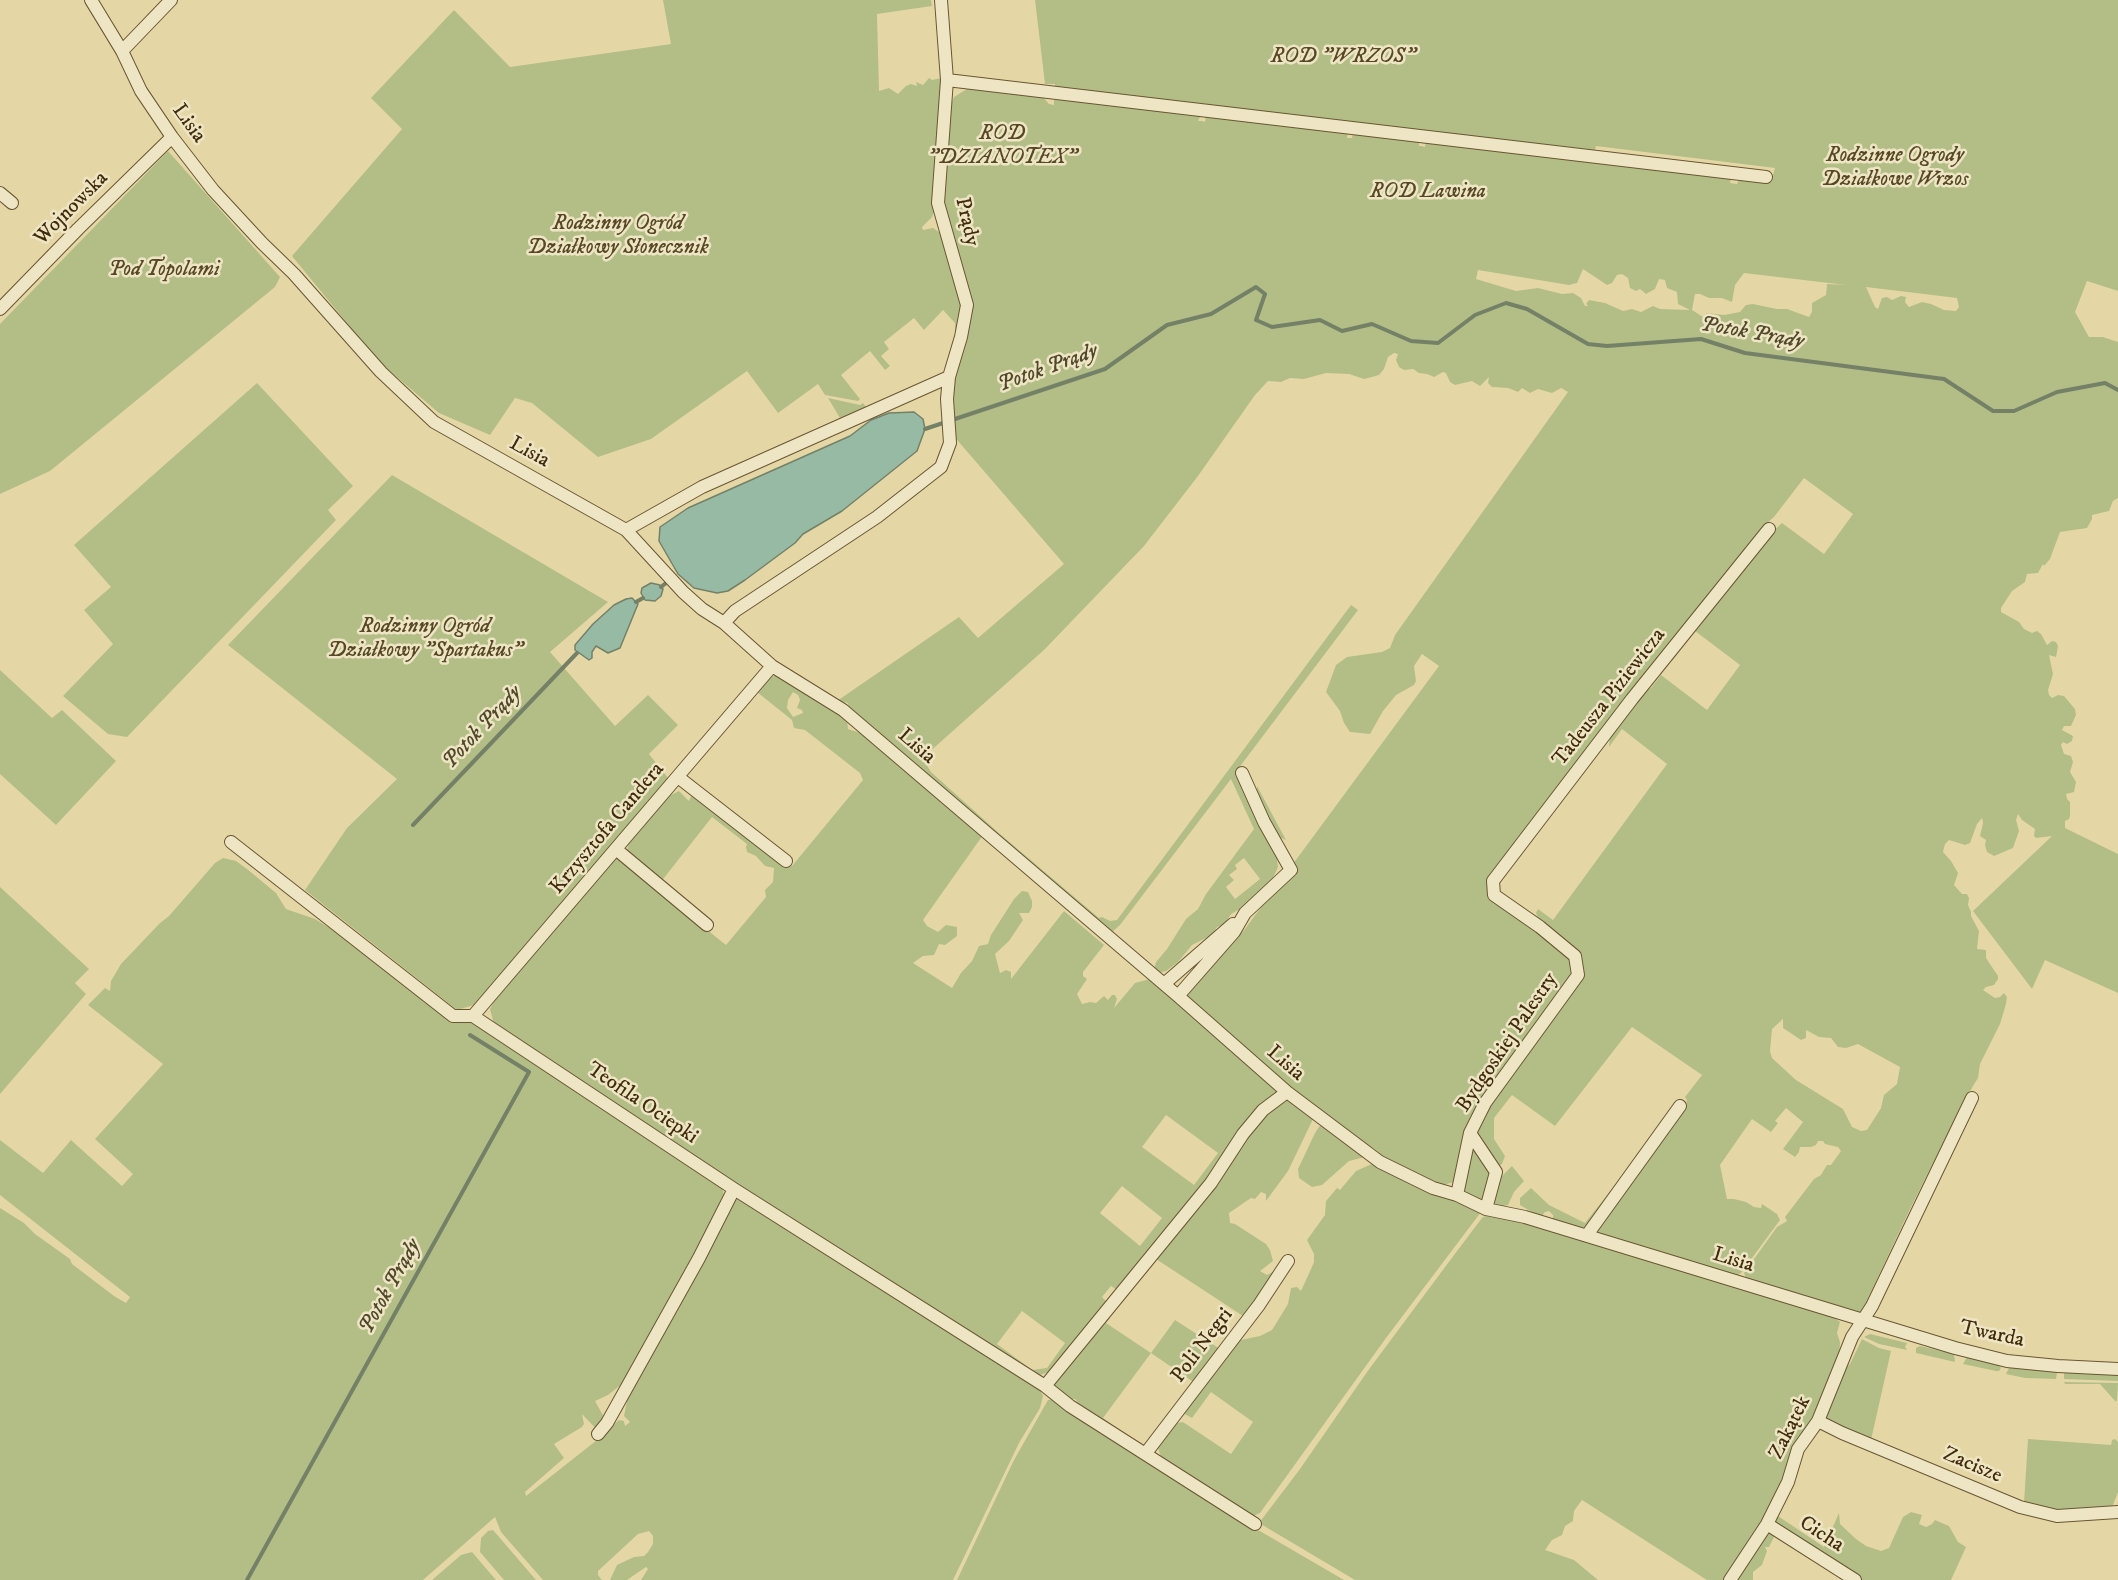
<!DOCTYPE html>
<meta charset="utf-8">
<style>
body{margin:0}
canvas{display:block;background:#e5d7a5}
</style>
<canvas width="2118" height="1580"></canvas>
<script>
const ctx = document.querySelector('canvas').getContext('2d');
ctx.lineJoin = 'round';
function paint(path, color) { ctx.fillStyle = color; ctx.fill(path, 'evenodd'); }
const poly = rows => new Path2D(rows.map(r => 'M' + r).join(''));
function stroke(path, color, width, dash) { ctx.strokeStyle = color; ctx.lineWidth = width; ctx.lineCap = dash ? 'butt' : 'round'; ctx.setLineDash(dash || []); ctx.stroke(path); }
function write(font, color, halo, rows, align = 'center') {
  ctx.font = font + ' "IM FELL DW Pica",serif'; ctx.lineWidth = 5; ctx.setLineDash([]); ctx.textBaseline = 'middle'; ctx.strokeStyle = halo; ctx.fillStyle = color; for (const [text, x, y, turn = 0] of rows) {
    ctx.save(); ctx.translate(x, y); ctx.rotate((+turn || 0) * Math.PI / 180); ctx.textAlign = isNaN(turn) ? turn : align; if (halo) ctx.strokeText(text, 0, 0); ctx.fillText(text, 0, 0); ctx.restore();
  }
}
const green = poly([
 [663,0,931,0,932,6,877,14,879,91,889,88,898,94,906,86,911,84,917,86,916,82,923,85,929,78,932,80,941,78,943,103,936,137,938,139,954,97,967,89,1042,96,1049,104,1054,105,1054,100,1058,98,1198,114,1200,117,1198,121,1202,121,1205,122,1206,115,1348,132,1347,138,1352,138,1353,133,1419,140,1419,146,1421,146,1425,147,1426,140,1732,175,1730,183,1737,184,1740,177,1772,179,1775,168,1596,146,1595,150,1055,88,1055,84,1045,84,1035,0,2118,0,2118,291,2087,281,2075,312,2089,337,2103,337,2118,342,2118,498,2113,501,2109,511,2092,515,2092,519,2087,528,2060,532,2050,559,2044,566,2043,564,2038,573,2027,574,2025,582,2012,591,2001,608,2001,612,2019,622,2024,629,2032,633,2037,631,2041,634,2047,645,2052,641,2056,642,2058,646,2056,657,2049,655,2053,674,2048,690,2049,695,2052,698,2058,695,2064,696,2075,709,2076,715,2071,726,2064,726,2062,730,2073,736,2072,741,2067,744,2063,742,2061,745,2064,754,2071,756,2073,762,2070,772,2076,782,2074,792,2066,794,2067,799,2070,802,2070,816,2069,819,2065,821,2065,828,2118,854,2118,993,2045,960,2032,989,1973,911,2052,836,2036,838,2034,836,2035,829,2022,820,2018,814,2016,820,2019,831,2013,848,1994,856,1987,852,1985,845,1986,840,1980,836,1983,823,1982,818,1977,824,1970,843,1965,845,1949,840,1945,844,1943,852,1951,861,1958,873,1954,885,1962,894,1967,894,1969,898,1968,905,1971,912,1971,916,1979,931,1977,949,1986,950,1986,958,1998,976,1998,979,1994,985,1986,987,1983,990,1995,998,2000,997,2004,993,2007,997,2006,1004,2000,1024,1980,1064,1978,1078,1973,1086,1955,1119,1943,1148,1932,1165,1910,1209,1861,1313,1852,1312,1746,1278,1744,1273,1777,1227,1787,1221,1785,1217,1814,1179,1821,1175,1827,1165,1831,1165,1841,1151,1838,1147,1825,1144,1823,1141,1818,1141,1816,1145,1811,1147,1800,1147,1799,1152,1795,1157,1783,1149,1803,1122,1786,1108,1775,1121,1778,1123,1771,1132,1752,1119,1720,1165,1727,1199,1734,1199,1746,1202,1754,1207,1761,1208,1762,1204,1777,1214,1780,1220,1741,1273,1735,1277,1600,1235,1596,1229,1676,1120,1686,1104,1687,1100,1685,1097,1702,1075,1632,1027,1555,1126,1512,1095,1494,1118,1494,1139,1505,1156,1502,1164,1498,1167,1476,1134,1483,1114,1582,974,1581,956,1540,923,1536,913,1538,909,1553,920,1667,764,1622,729,1609,747,1610,733,1647,689,1651,688,1661,675,1707,710,1740,665,1695,631,1672,661,1670,660,1767,537,1782,523,1824,554,1853,514,1804,478,1774,517,1763,527,1489,893,1563,949,1572,961,1573,974,1487,1093,1454,1182,1443,1185,1427,1182,1389,1161,1375,1149,1355,1137,1276,1078,1187,996,1187,992,1245,929,1439,666,1422,654,1414,666,1416,681,1414,685,1396,695,1383,711,1370,734,1350,732,1344,723,1340,711,1326,692,1336,665,1347,657,1382,652,1390,648,1395,635,1568,392,1561,388,1552,393,1538,389,1530,393,1522,388,1518,392,1508,388,1492,387,1488,383,1489,377,1480,386,1472,381,1455,385,1450,382,1446,373,1443,372,1434,377,1427,374,1419,373,1413,369,1404,370,1399,367,1396,360,1398,354,1394,353,1388,357,1384,369,1379,375,1372,377,1364,379,1349,374,1326,373,1304,379,1290,378,1281,382,1268,381,1255,395,1198,476,1144,546,1044,650,927,754,926,764,931,772,1000,834,1099,918,1102,917,1110,921,1117,920,1351,605,1358,610,1235,773,1277,858,1278,867,1272,880,1240,909,1231,914,1224,925,1217,927,1212,935,1192,945,1178,962,1166,971,1158,973,1154,969,1156,962,1167,949,1186,919,1198,909,1206,894,1254,829,1231,779,1120,925,1111,933,849,709,848,703,837,701,959,617,978,638,1064,564,952,434,950,356,952,342,955,338,955,323,943,310,924,330,914,318,884,342,889,349,881,356,890,366,885,370,870,351,841,375,860,399,858,401,825,395,818,384,778,413,747,371,651,439,598,457,532,403,515,398,490,435,439,413,378,361,292,256,402,129,371,98,454,10,510,67,671,44],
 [945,182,946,186,941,209,968,307,942,234,933,228,923,230,922,227,932,217],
 [1583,269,1607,285,1612,283,1617,275,1622,274,1628,278,1630,288,1636,291,1640,289,1646,294,1655,289,1659,279,1665,280,1667,288,1677,292,1678,304,1690,310,1660,309,1653,306,1641,312,1632,309,1623,311,1605,303,1589,300,1586,304,1588,306,1585,306,1581,298,1573,293,1562,294,1538,288,1516,291,1476,279,1478,270,1569,285,1577,283],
 [1744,273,1846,285,1827,284,1826,295,1812,303,1812,312,1809,317,1787,309,1777,309,1753,304,1746,305,1740,312,1724,315,1707,313,1703,317,1692,310,1695,294,1700,294,1709,298,1722,298,1732,302,1735,285],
 [1866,287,1957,298,1959,307,1956,311,1944,310,1931,304,1922,302,1909,307,1905,302,1906,297,1901,296,1892,300,1887,297,1882,298,1878,309,1875,307],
 [1244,858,1260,879,1235,899,1226,887,1234,880,1229,875,1237,869,1235,865],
 [1783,1019,1783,1028,1801,1040,1806,1038,1806,1030,1819,1037,1831,1038,1838,1047,1846,1048,1858,1044,1900,1067,1897,1084,1884,1095,1881,1108,1867,1130,1861,1131,1852,1127,1843,1109,1796,1080,1772,1058,1770,1051,1772,1029],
 [168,151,280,277,275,287,50,471,0,494,0,324],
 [257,383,353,486,328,510,336,520,127,737,108,734,63,696,113,644,84,610,111,587,74,545],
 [828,398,860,405,863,403,866,407,840,418],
 [392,475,608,602,550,652,615,726,648,695,678,725,649,754,668,778,474,1005,457,1010,305,890,347,828,397,779,228,645],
 [0,670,52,718,62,710,116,761,56,825,0,774],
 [777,675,847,719,848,729,867,735,983,835,923,920,927,926,938,932,946,925,957,927,957,936,945,945,939,944,934,955,923,956,913,963,952,988,961,973,972,961,979,946,988,944,991,935,1014,899,1022,891,1028,892,1032,901,1032,907,1029,913,1019,913,1023,920,1009,941,995,954,1000,973,1006,970,1011,972,1011,979,1064,911,1104,945,1083,972,1083,976,1087,979,1077,994,1082,1004,1090,1002,1096,1003,1104,996,1108,1000,1112,995,1115,995,1117,999,1114,1008,1135,983,1150,979,1281,1092,1221,1161,1117,1290,1111,1286,1102,1297,1107,1302,1052,1371,1040,1375,1034,1374,749,1192,494,1024,490,1009,497,996,616,857,726,945,766,897,765,890,773,882,774,868,765,866,756,856,747,852,746,847,747,844,712,817,660,883,627,852,628,844,667,797,679,791,689,801,691,796,716,812,784,864,792,866,863,780,860,773,805,730,794,728,792,720,757,692,769,678],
 [793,692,798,695,800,700,797,708,802,710,803,713,793,717,787,708,788,700],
 [1166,1115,1218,1153,1194,1185,1142,1147],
 [1122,1186,1162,1218,1140,1246,1100,1213],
 [1022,1311,1065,1343,1047,1368,1032,1370,997,1344],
 [1257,786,1286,840,1279,837,1274,832,1257,797],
 [223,858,236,861,247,869,276,893,286,909,315,919,344,937,437,1011,453,1020,476,1023,722,1187,725,1200,627,1380,608,1395,595,1401,606,1421,599,1432,582,1414,584,1424,582,1427,554,1444,564,1458,525,1492,526,1496,597,1440,619,1420,624,1421,625,1426,630,1422,624,1416,629,1391,734,1199,747,1200,1029,1381,1040,1390,1043,1396,1040,1408,1019,1443,953,1580,641,1580,648,1569,646,1567,627,1580,610,1580,617,1565,634,1557,644,1556,648,1552,653,1544,653,1536,649,1531,638,1534,598,1571,598,1575,602,1580,543,1580,501,1532,495,1517,423,1580,0,1580,0,1208,24,1223,35,1234,70,1259,72,1264,114,1296,126,1303,130,1297,0,1195,0,1140,43,1173,71,1140,122,1186,133,1174,95,1139,163,1064,88,1005,105,988,110,991,111,981,121,964,160,923,169,916,215,863],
 [0,887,89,969,75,983,86,994,0,1094],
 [1287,1099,1314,1117,1288,1171,1266,1201,1266,1194,1261,1192,1255,1199,1251,1198,1229,1213,1230,1223,1235,1224,1266,1244,1270,1250,1273,1261,1260,1271,1267,1275,1276,1270,1277,1272,1243,1316,1156,1259,1257,1120],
 [1321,1124,1365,1157,1349,1161,1322,1185,1312,1187,1299,1178,1298,1169,1315,1133],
 [1474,1145,1490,1170,1490,1186,1485,1197,1479,1200,1468,1196,1464,1191,1464,1182],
 [1374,1163,1412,1184,1481,1212,1386,1338,1260,1513,1253,1516,1161,1457,1158,1448,1177,1423,1183,1422,1231,1454,1253,1422,1211,1392,1192,1418,1183,1413,1236,1341,1260,1336,1272,1330,1288,1304,1291,1288,1297,1287,1301,1291,1311,1269,1314,1262,1314,1254,1307,1240,1325,1215,1326,1201,1337,1188,1340,1190,1356,1171],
 [1512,1166,1524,1181,1514,1192,1508,1205,1498,1207,1492,1204,1500,1178],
 [1619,1180,1614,1193,1590,1223,1579,1230,1553,1221,1553,1215,1549,1211,1545,1212,1541,1217,1520,1205,1520,1198,1531,1188,1549,1205,1585,1223],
 [1490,1213,1829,1314,1840,1322,1837,1333,1840,1342,1839,1362,1845,1368,1850,1364,1862,1339,1879,1348,1891,1351,1871,1440,1832,1424,1827,1418,1826,1411,1793,1447,1771,1528,1775,1535,1769,1547,1765,1547,1767,1551,1762,1565,1753,1572,1753,1580,1707,1580,1582,1500,1574,1511,1573,1521,1565,1526,1562,1535,1552,1540,1545,1550,1574,1560,1598,1580,1355,1580,1259,1523,1300,1469,1367,1372,1454,1255,1482,1218],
 [1106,1315,1110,1318,1106,1323,1151,1353,1175,1320,1220,1349,1195,1383,1151,1353,1103,1418,1120,1430,1115,1430,1084,1410,1075,1399,1068,1399,1055,1390,1054,1385,1055,1379],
 [1870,1334,1907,1343,1905,1347,1907,1350,1879,1344,1864,1337],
 [1920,1346,1954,1354,1955,1362,1916,1353,1916,1348],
 [1967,1357,1997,1363,2001,1368,1999,1371,1996,1371,1963,1364],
 [2010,1366,2054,1370,2057,1373,2056,1379,2025,1378,2006,1374],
 [2067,1370,2114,1372,2118,1376,2118,1381,2064,1379,2064,1374],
 [2064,1382,2118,1383,2117,1399,2116,1402,2100,1384,2065,1384],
 [1055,1399,1253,1527,1344,1580,957,1580,1014,1460,1048,1400],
 [2028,1439,2111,1445,2112,1440,2115,1439,2118,1442,2118,1492,2113,1505,2106,1511,2050,1511,2024,1503],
 [1911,1512,1922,1515,1919,1524,1926,1527,1932,1524,1935,1520,1949,1526,1958,1542,1966,1547,1951,1580,1861,1580,1776,1528,1775,1522,1775,1514,1824,1547,1839,1513,1840,1524,1856,1539,1866,1546,1881,1551,1889,1548,1903,1517],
 [493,1530,536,1580,504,1580,480,1552,481,1538,488,1531],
 [472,1552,496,1580,432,1580,461,1555]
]);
const water = poly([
 [914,412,923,419,925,429,917,451,842,511,803,534,795,543,745,580,728,591,717,593,694,588,678,574,659,541,660,527,688,508,850,436,871,420,889,413,914,412],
 [651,583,660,585,663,589,661,596,655,601,645,600,641,593,642,588,651,583],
 [632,598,638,604,620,648,608,653,596,646,592,652,592,658,589,660,575,650,575,645,593,624,614,605,626,599,632,598]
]);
const stream = poly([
 [925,429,1105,369,1167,325,1211,314,1256,287,1265,294,1256,320,1272,327,1320,320,1342,331,1372,324,1411,341,1438,343,1475,315,1506,303,1527,309,1588,344,1607,346,1701,339,1745,353,1944,379,1993,411,2014,411,2057,392,2105,383,2118,390],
 [661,587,666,583],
 [636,602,643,598],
 [413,825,577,653],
 [247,1580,529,1072,470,1035]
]);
const minor = poly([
 [91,0,122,51,141,91,172,137,213,190,262,243,294,274,381,372,434,422,626,530,683,592,702,609,724,623,772,666,843,710,1178,996,1287,1092,1380,1162,1433,1188,1457,1195,1486,1209,1525,1217,1955,1348,2007,1361,2058,1366,2118,1369],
 [122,51,171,0],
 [947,80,1766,177],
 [0,193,12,203],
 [0,309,78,229,172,137],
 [626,530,702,487,949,377,961,337,967,305,938,203,947,80,941,0],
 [724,623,735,611,877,517,941,467,950,443,947,399,949,377],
 [678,777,786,861],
 [231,842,453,1016,473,1016,734,1189,1045,1386,1070,1406,1255,1524],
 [617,850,707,925],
 [1164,984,1233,924],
 [1178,996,1234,932,1245,913,1291,870,1264,822,1242,773],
 [473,1016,772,666],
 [1470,1133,1496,1172,1486,1209],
 [1457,1195,1470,1133,1485,1103,1578,975,1575,956,1540,927,1494,895,1493,881,1632,699,1769,529],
 [1587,1235,1680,1106],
 [1045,1386,1211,1183,1243,1134,1263,1110,1287,1092],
 [1818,1421,1842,1433,2020,1507,2057,1516,2118,1512],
 [598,1434,607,1423,699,1258,734,1189],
 [1146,1453,1259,1305,1288,1261],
 [1767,1524,1855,1580],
 [1730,1580,1767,1524,1788,1482,1798,1449,1818,1421,1852,1337,1872,1306,1972,1098]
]);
const parkNames = [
 ["ROD \"WRZOS\"",1343,58],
 ["ROD",1002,135],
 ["\"DZIANOTEX\"",1002,159],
 ["Rodzinne Ogrody",1895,157],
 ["Działkowe Wrzos",1895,181],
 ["ROD Lawina",1428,193],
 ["Rodzinny Ogród",618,225],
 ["Działkowy Słonecznik",618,249],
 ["Pod Topolami",164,271],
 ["Rodzinny Ogród",425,628],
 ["Działkowy \"Spartakus\"",425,652]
];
const streetNames = [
 ["Lisia",188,124,54],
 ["Wojnowska",72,209,-45],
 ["Prądy",966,222,77],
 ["Lisia",529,453,29],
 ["Tadeusza Piziewicza",1610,698,-52],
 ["Lisia",916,747,41],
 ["Krzysztofa Candera",608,829,-50],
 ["Bydgoskiej Palestry",1508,1043,-56],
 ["Lisia",1285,1064,41],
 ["Teofila Ociepki",642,1104,34],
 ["Lisia",1733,1261,17],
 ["Twarda",1992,1335,12],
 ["Poli Negri",1203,1346,-53],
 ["Zakątek",1791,1428,-64],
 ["Zacisze",1972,1466,23],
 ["Cicha",1821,1535,33]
];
const waterNames = [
 ["Potok Prądy",1752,334,10],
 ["Potok Prądy",1048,369,-20],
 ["Potok Prądy",483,728,-47],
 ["Potok Prądy",391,1287,-61]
];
paint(green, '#b3be87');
paint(water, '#96baa4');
stroke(water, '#748167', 1.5);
stroke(stream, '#748167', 4);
stroke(minor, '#695632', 14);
stroke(minor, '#eee5c4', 12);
write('italic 21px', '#574825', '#eee5c4', parkNames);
write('21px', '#402b0c', '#eee5c4', streetNames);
write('italic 22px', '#51482a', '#eee5c4', waterNames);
</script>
